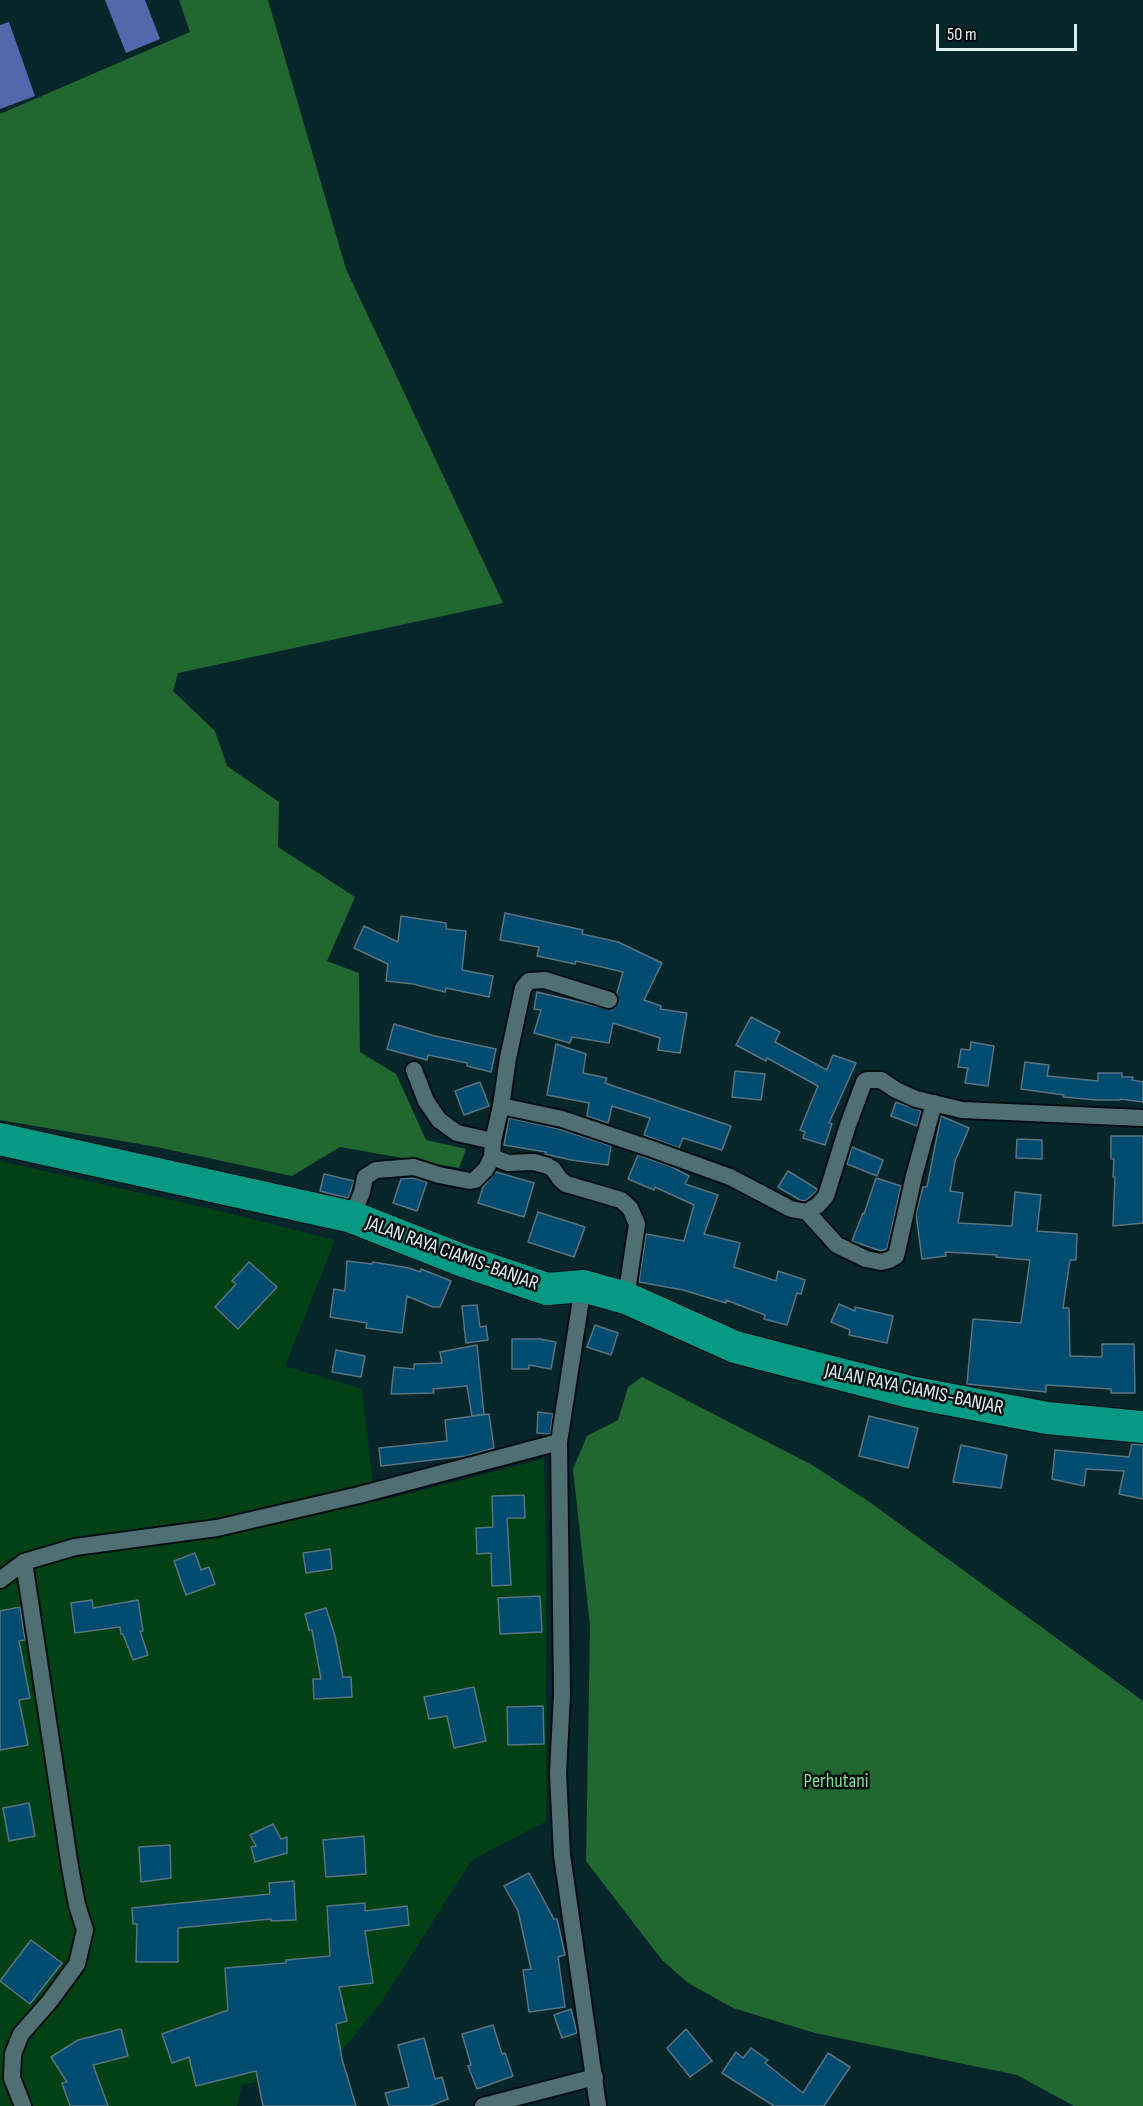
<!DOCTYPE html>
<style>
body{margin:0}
#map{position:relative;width:1143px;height:2106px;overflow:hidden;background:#07262a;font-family:"Sofia Sans Condensed",sans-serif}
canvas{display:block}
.scale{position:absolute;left:936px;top:24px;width:141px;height:27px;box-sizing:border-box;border:3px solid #ddeef0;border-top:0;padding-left:8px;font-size:18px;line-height:21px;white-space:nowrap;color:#ddeef0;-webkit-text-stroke:4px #030d0f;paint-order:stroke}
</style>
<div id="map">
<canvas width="1143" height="2106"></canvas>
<div class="scale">50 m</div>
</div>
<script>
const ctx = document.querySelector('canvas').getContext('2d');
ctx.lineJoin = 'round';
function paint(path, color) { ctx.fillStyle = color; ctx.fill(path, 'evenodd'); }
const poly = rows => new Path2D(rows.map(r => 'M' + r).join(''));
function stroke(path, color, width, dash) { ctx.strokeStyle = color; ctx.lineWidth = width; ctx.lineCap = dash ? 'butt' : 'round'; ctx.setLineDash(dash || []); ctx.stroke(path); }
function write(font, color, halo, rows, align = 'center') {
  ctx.font = font + ' "Sofia Sans Condensed",sans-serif'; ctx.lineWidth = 5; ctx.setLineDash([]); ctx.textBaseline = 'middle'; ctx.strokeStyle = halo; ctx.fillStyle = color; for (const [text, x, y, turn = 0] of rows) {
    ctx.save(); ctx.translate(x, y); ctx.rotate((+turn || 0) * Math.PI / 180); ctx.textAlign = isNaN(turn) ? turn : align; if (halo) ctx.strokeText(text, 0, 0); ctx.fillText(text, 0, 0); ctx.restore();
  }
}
const green = poly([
 [0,1161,224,1212,335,1240,285,1366,362,1389,375,1502,544,1459,546,1554,546,1821,472,1860,382,2001,340,2053,301,2073,242,2085,237,2106,0,2106]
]);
const forest = poly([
 [179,0,268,0,346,269,503,603,178,673,173,691,215,731,227,766,279,802,278,847,355,897,327,961,359,973,360,1052,396,1074,426,1140,466,1149,459,1168,340,1147,292,1176,157,1147,0,1120,0,114,190,32],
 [642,1377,812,1465,871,1503,1143,1701,1143,2106,1074,2106,1017,2075,815,2033,733,2008,688,1983,662,1960,586,1861,590,1626,573,1469,587,1436,618,1420,628,1387]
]);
const water = poly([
 [105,0,145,0,160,39,126,53],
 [9,22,35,96,0,109,0,25]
]);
const building = poly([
 [505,913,583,930,582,934,618,942,662,963,644,1000,661,1006,660,1009,687,1013,680,1053,658,1050,660,1038,613,1023,609,1043,572,1037,570,1043,534,1033,541,1010,534,1009,537,992,612,1010,619,1003,617,993,623,972,576,961,575,964,537,956,539,947,500,940,505,913],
 [401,916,446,923,446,929,466,931,462,970,493,976,489,997,446,988,445,992,413,984,386,981,388,964,354,948,364,926,398,942,401,916],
 [751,1017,780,1032,775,1042,827,1070,833,1055,856,1063,829,1123,832,1124,825,1145,803,1138,805,1132,800,1130,818,1086,767,1058,766,1061,736,1045,751,1017],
 [394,1024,435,1036,496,1049,491,1072,467,1066,467,1063,428,1055,427,1060,387,1049,394,1024],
 [971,1042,994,1046,988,1086,965,1083,968,1068,958,1067,961,1049,970,1050,971,1042],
 [556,1044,586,1054,583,1073,607,1078,605,1083,731,1126,722,1150,683,1138,679,1148,644,1135,650,1118,612,1106,608,1123,587,1116,589,1103,547,1095,556,1044],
 [1025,1062,1049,1065,1047,1076,1098,1081,1098,1073,1122,1073,1122,1077,1133,1077,1132,1080,1143,1082,1143,1102,1120,1099,1120,1100,1097,1100,1063,1097,1064,1095,1021,1089,1025,1062],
 [735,1071,765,1074,761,1100,732,1097,735,1071],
 [480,1082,489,1106,464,1115,455,1091,480,1082],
 [896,1102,921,1111,917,1126,891,1116,896,1102],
 [941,1116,969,1128,955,1161,950,1191,963,1193,958,1223,1012,1226,1015,1192,1041,1195,1037,1231,1077,1234,1076,1260,1070,1260,1063,1308,1069,1308,1070,1356,1102,1357,1102,1344,1134,1344,1135,1393,1111,1393,1111,1389,1046,1385,1046,1392,967,1384,973,1319,1021,1323,1030,1260,996,1257,997,1255,945,1252,946,1256,922,1259,916,1214,923,1187,927,1187,941,1116],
 [509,1118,559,1129,611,1146,608,1165,571,1160,545,1154,546,1152,504,1145,509,1118],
 [1111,1136,1143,1136,1143,1223,1113,1226,1115,1177,1113,1177,1114,1159,1111,1159,1111,1136],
 [1017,1139,1042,1140,1042,1159,1016,1158,1017,1139],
 [852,1147,883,1160,877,1176,847,1164,852,1147],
 [638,1155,672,1167,689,1176,685,1184,718,1195,704,1234,740,1243,734,1267,776,1281,778,1271,805,1280,801,1294,797,1293,787,1325,764,1319,765,1315,726,1300,726,1303,683,1290,639,1282,646,1234,684,1241,694,1205,655,1187,654,1190,628,1179,638,1155],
 [788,1171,817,1189,817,1191,805,1201,800,1200,778,1187,788,1171],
 [496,1172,534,1183,524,1217,478,1203,483,1187,496,1172],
 [324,1174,354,1181,348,1198,320,1191,324,1174],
 [413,1178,427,1182,417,1211,393,1203,401,1179,413,1178],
 [876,1178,901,1186,887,1249,881,1251,852,1241,863,1213,864,1214,876,1178],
 [538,1212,585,1227,574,1257,528,1242,538,1212],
 [347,1261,372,1264,373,1262,409,1268,420,1272,421,1269,451,1281,440,1307,433,1307,407,1296,402,1333,366,1328,367,1323,330,1317,334,1289,345,1291,347,1261],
 [249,1262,277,1287,238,1329,215,1307,236,1284,232,1281,249,1262],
 [839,1304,855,1311,855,1307,893,1316,887,1343,849,1335,850,1330,831,1322,839,1304],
 [477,1305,480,1327,486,1326,488,1340,466,1343,462,1306,477,1305],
 [595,1325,618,1333,611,1355,587,1347,595,1325],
 [512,1339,540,1339,556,1342,551,1369,529,1365,529,1369,512,1369,512,1339],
 [477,1345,484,1414,472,1416,467,1386,433,1389,434,1393,391,1394,394,1367,414,1369,414,1364,442,1363,440,1352,477,1345],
 [336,1350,365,1356,361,1377,332,1372,336,1350],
 [538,1412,553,1414,550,1434,537,1433,538,1412],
 [489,1414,494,1448,466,1456,381,1466,379,1448,447,1441,445,1420,489,1414],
 [869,1416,918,1428,908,1468,859,1456,869,1416],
 [1132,1444,1143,1445,1143,1499,1119,1494,1124,1471,1086,1469,1084,1486,1052,1479,1055,1450,1129,1457,1132,1444],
 [961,1445,1007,1455,1001,1488,953,1482,961,1445],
 [524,1495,525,1518,507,1518,511,1585,492,1586,491,1553,477,1554,476,1528,493,1527,492,1496,524,1495],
 [330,1549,332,1569,306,1573,303,1553,330,1549],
 [195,1553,201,1570,209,1567,215,1584,186,1595,174,1561,195,1553],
 [540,1596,542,1632,500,1634,498,1598,540,1596],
 [92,1600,93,1608,138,1600,143,1631,140,1631,148,1655,133,1660,123,1634,121,1634,120,1627,75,1633,71,1603,92,1600],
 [20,1607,25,1640,19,1641,30,1698,19,1700,28,1745,0,1750,0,1611,20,1607],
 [326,1608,335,1636,343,1677,351,1677,352,1697,314,1699,313,1679,321,1679,312,1630,309,1630,305,1614,326,1608],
 [474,1687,486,1741,454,1748,447,1716,429,1719,424,1697,474,1687],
 [543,1706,544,1744,508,1745,507,1707,543,1706],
 [29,1803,35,1836,9,1841,3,1808,29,1803],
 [273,1824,281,1839,287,1837,287,1853,255,1862,251,1847,256,1846,250,1835,273,1824],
 [364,1836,366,1874,326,1877,323,1840,364,1836],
 [170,1845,171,1878,141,1882,139,1847,170,1845],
 [529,1873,554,1919,557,1919,565,1955,558,1957,565,2007,529,2012,523,1970,531,1969,518,1911,504,1886,529,1873],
 [294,1881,296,1920,271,1921,271,1919,178,1928,178,1962,136,1962,137,1924,133,1924,132,1908,270,1894,269,1883,294,1881],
 [365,1903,365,1911,407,1906,409,1925,365,1931,373,1983,339,1987,347,2021,336,2024,342,2059,356,2106,263,2106,256,2071,196,2086,189,2057,172,2063,162,2034,228,2010,225,1968,286,1963,286,1960,330,1956,327,1906,365,1903],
 [31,1940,62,1963,30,2004,0,1981,31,1940],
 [571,2009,577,2033,562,2038,554,2015,571,2009],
 [493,2025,502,2054,505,2053,513,2076,477,2089,468,2066,471,2065,462,2034,493,2025],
 [121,2029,128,2056,93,2065,108,2106,70,2106,62,2083,67,2082,51,2057,78,2040,121,2029],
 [686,2029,712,2061,690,2077,667,2048,686,2029],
 [424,2038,435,2079,442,2077,448,2099,430,2106,389,2106,385,2093,409,2087,398,2045,424,2038],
 [751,2048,768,2060,765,2063,803,2093,828,2053,850,2067,824,2106,774,2106,722,2073,736,2052,743,2058,751,2048]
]);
const street = poly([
 [414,1070,426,1101,439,1120,457,1133,493,1141],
 [501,1106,508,1058,523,988,529,981,545,980,609,1000],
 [492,1157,508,1163,534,1162,548,1166,553,1169,560,1179,566,1184,621,1200,630,1208,637,1224,626,1298],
 [807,1212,837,1245,866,1259,881,1262,889,1260,896,1256,914,1176,934,1103],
 [352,1217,362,1192,365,1177,376,1170,414,1167,439,1175,470,1181,475,1180,486,1169,492,1157,493,1141,501,1106,562,1119,652,1149,730,1177,791,1209,807,1212,818,1205,826,1196,848,1125,864,1082,867,1080,881,1080,896,1090,916,1099,962,1110,1143,1118],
 [583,1286,559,1442,562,1694,558,1773,562,1855,598,2106],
 [0,1580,24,1562,75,1547,217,1528,359,1495,559,1442],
 [23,2106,12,2078,13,2054,21,2034,50,2001,77,1964,85,1930,77,1905,70,1867,24,1562],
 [483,2106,595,2077]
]);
const highway = poly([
 [0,1139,352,1217,461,1260,547,1289,583,1286,626,1298,735,1347,816,1368,910,1392,1047,1418,1143,1427]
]);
const streetNames = [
 ["JALAN RAYA CIAMIS-BANJAR",452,1254,20],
 ["JALAN RAYA CIAMIS-BANJAR",914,1390,12]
];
const parkNames = [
 ["Perhutani",836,1782]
];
paint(green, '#014115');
paint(forest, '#206730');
paint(water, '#5168ac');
paint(building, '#004c70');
stroke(building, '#5b7281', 1.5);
stroke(street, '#000e11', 20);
stroke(highway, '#000e11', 34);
stroke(street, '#506f73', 16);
stroke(highway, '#069984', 32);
write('20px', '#ddeef0', '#030d0f', streetNames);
write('20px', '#80dd8f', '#030d0f', parkNames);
</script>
